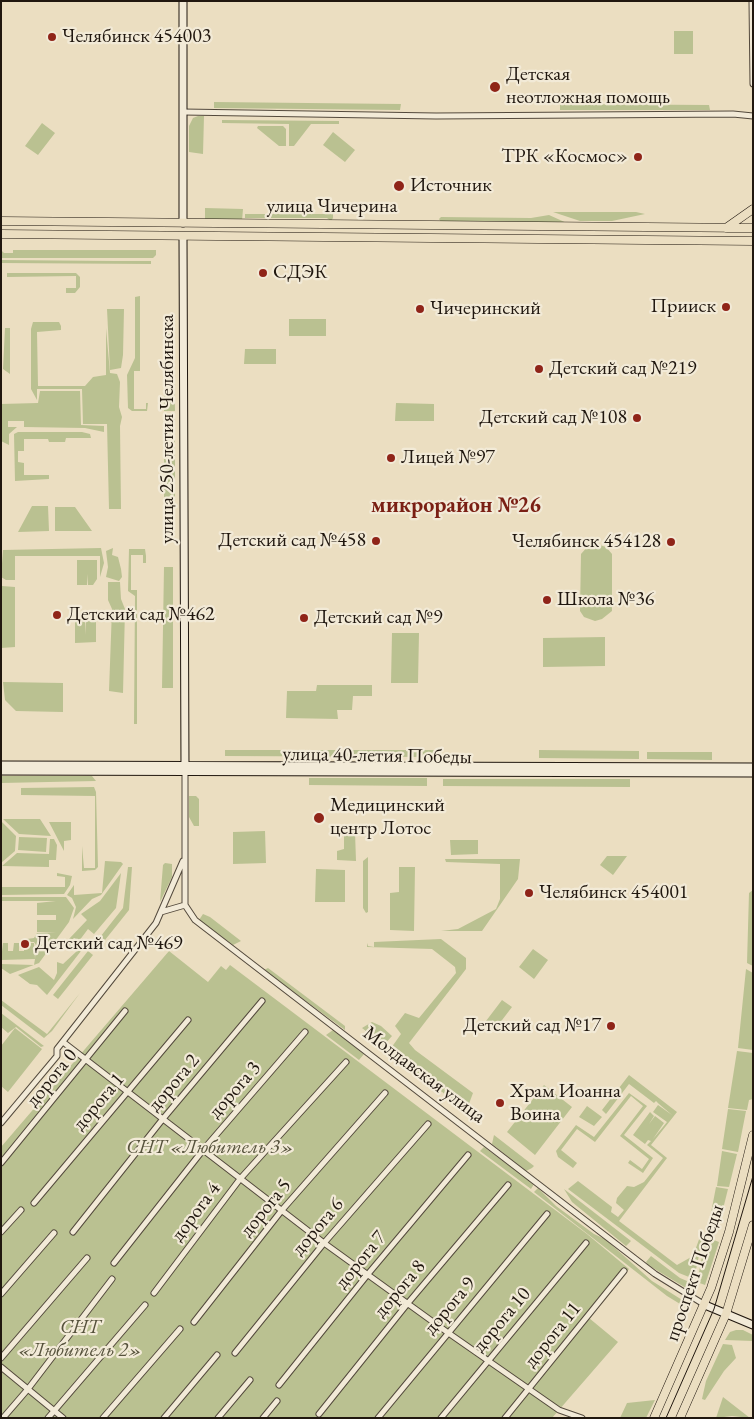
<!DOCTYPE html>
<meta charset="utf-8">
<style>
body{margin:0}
#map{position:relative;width:754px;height:1419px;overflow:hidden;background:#ebdec1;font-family:"EB Garamond",serif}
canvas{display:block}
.frame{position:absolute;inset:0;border:2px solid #20170f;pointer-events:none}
</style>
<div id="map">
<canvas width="754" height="1419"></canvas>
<div class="frame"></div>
</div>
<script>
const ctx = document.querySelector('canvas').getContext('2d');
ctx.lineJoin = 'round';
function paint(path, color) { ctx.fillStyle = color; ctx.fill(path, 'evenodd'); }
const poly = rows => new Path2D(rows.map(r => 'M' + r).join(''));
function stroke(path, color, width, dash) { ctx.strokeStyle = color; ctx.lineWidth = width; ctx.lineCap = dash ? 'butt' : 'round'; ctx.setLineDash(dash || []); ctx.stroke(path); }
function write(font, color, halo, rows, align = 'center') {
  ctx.font = font + ' "EB Garamond",serif'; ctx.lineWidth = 4.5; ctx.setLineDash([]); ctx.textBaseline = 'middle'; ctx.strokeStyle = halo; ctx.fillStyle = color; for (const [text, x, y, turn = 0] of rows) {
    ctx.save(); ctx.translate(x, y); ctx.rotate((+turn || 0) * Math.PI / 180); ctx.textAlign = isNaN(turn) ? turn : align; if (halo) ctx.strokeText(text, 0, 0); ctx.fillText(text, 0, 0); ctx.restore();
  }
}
const green = poly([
 [674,31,693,31,693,54,674,54],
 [214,102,401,104,400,110,214,108],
 [560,104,709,105,710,110,560,110],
 [198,116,204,116,203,154,189,152,189,126,193,118],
 [222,120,339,121,339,124,311,124,294,146,289,146,289,124,222,123],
 [42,123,55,133,38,155,25,146],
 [258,126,283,126,286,129,286,146,279,146,257,128],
 [333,132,355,150,345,162,323,145],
 [205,208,243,209,242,221,205,220],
 [553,212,636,212,645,214,612,221,580,221],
 [245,214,333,214,333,218,331,221,327,218,245,218],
 [549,215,569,224,441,222,439,219,441,217,531,218],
 [1,250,4,253,13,253,13,250,156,250,156,255,153,258,1,258],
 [1,260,114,261,151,261,151,264,1,263],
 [7,273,76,273,80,277,80,287,75,293,66,293,66,288,76,288,76,276,7,277],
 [140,296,140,371,134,371,134,409,146,409,146,403,148,403,147,411,132,411,128,408,127,375,135,358,135,297],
 [107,309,124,309,123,355,121,368,110,370],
 [164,319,173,319,175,411,164,411],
 [289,319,326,319,326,336,289,336],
 [33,322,59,322,61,326,61,330,37,332,38,386,85,386,93,377,106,375,106,328,110,373,117,374,120,382,119,407,122,417,120,426,121,509,109,509,107,424,83,424,82,389,37,389,37,400,31,389,31,329],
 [5,328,10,328,10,374,3,369],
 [245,349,276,349,276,364,244,364],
 [40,391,80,391,81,425,104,426,104,432,85,428,24,427,24,421,8,421,8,427,17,427,9,434,9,445,1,441,1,404,38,403],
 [396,403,434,404,434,421,395,421],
 [164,417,175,417,175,532,164,532],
 [18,432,82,432,90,434,91,438,66,438,65,442,49,442,48,439,24,439,24,451,18,451,18,462,24,463,24,475,49,475,49,479,15,481,14,434],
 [32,506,48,506,49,531,18,532],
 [55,507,75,507,92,531,55,531],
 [596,544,606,547,612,554,612,611,602,619,595,621,584,617,580,611,581,554,589,545],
 [101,548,104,563,100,577,100,556,15,556,15,580,6,580,1,577,3,550],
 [113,548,112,555,118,557,121,569,122,577,119,581,106,577,108,567,106,551],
 [129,549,145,549,146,556,146,563,143,563,143,555,131,555,131,590,137,590,137,724,134,724,135,596,128,591],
 [77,560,97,560,97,579,93,585,88,585,87,574,87,585,77,585],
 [164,567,173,567,173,688,162,688],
 [108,582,120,582,121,599,125,609,123,693,109,691,112,609,108,600],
 [2,586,15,587,15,647,1,648],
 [85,619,85,635,86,619,96,619,96,642,75,643,75,620],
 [392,633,419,633,418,683,391,683],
 [605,637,605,666,543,667,543,638],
 [3,682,63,683,63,712,16,711,5,700],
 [317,685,372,685,372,696,353,696,352,710,337,710,338,719,286,718,287,691,316,691],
 [225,750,435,750,435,757,225,756],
 [539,750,639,751,639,759,539,758],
 [647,752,712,752,712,760,647,759],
 [1,776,92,776,96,781,1,783],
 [309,778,427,778,427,786,309,785],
 [443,779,630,779,630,787,443,786],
 [94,787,96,792,98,867,95,870,82,871,82,846,84,868,95,868,95,796,21,795,21,788],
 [189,796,196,796,199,799,199,826,194,826,189,817],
 [3,819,40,819,51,836,19,834],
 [1,821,16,836,15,851,1,863],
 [49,822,71,822,71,840,64,841,64,851],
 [348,830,355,832,356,861,337,860,337,851,344,849,344,835],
 [265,831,266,863,233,864,233,832],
 [19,837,47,838,46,852,18,850],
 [50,839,54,839,57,845,56,860,49,860,49,867,2,866,17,853,49,854],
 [450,840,478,840,478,854,451,855],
 [607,856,627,856,613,875,600,865],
 [368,857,368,912,366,913,363,908,363,861],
 [445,859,520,859,518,879,482,931,441,931,458,929,496,909,500,899,500,864,446,862],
 [105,861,121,862,123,864,101,895,92,899,73,919,76,907,72,898,67,895,74,885,74,895,102,893],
 [165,863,172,864,172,877,160,902,163,865],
 [128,867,132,867,129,910,97,950,93,946,123,908],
 [399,867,415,867,414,931,390,930,390,893,399,892],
 [316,869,345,870,345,902,315,902],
 [57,873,72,876,70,885,64,894,1,895,1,887,65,887,65,877,57,876],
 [121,873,116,908,94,934,88,929,79,941,74,938,71,942,75,945,73,947,69,947,67,943,69,939,87,920,81,914,100,901],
 [753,890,753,966,747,963,749,893],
 [1,897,66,897,74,908,69,922,39,963,10,974,1,968,1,964,34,965,35,959,1,960,3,943,8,943,8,951,13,951,14,943,19,943,19,951,24,951,24,943,34,943,35,959,36,945,34,942,26,942,27,939,34,938,37,933,56,933,37,932,37,920,56,920,56,915,37,915,37,903,56,901,1,901],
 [203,914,210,917,241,941,233,945,199,920],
 [441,939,466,958,466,969,409,1043,415,1050,473,1093,467,1109,468,1112,389,1051,401,1034,395,1026,405,1013,419,1018,456,973,455,967,432,949,367,947,367,943,368,946,374,947,374,942],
 [533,949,548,960,534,979,519,967],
 [77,951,81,951,47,995,37,985,30,984,18,975,39,967,54,980,57,973,57,962,63,964],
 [88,951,93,955,58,999,53,995],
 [169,951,208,982,221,966,226,970,230,965,587,1234,629,1269,589,1318,618,1342,552,1418,1,1418,1,1147],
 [268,968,345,1026,345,1030,264,970],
 [746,969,753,973,753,1050,738,1048],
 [80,993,52,1031,44,1038,1,1005,1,1000,47,1034],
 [502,1000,512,1007,496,1028,486,1021],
 [1,1013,44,1046,41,1047,16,1027,8,1033,1,1027],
 [372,1022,381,1026,392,1036,384,1045,362,1028],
 [15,1028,42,1049,8,1092,1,1086,1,1046],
 [333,1030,364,1054,359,1060,326,1035],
 [737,1051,753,1053,753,1099,749,1100,747,1110,728,1108],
 [629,1075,677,1112,651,1145,667,1158,619,1221,677,1265,693,1256,701,1234,702,1241,694,1279,679,1273,568,1189,578,1181,612,1207,611,1212,618,1217,624,1210,616,1203,617,1198,627,1186,634,1187,644,1182,663,1158,647,1145,651,1141,648,1140,645,1144,633,1135,650,1112,654,1116,649,1124,655,1116,664,1123,653,1139,667,1122,653,1112,658,1105,672,1115,659,1104,656,1101,654,1103,629,1084,606,1114,602,1110],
 [544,1085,572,1107,535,1155,507,1132],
 [629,1093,647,1106,624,1135,653,1158,643,1173,628,1163,630,1160,642,1169,649,1159,620,1136,643,1106,631,1096,595,1142,577,1129,561,1150,577,1163,573,1168,558,1157,556,1151,576,1125,594,1137],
 [587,1106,602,1117,594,1126,579,1117],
 [728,1109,746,1111,738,1152,722,1149],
 [494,1135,534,1166,532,1168,526,1171,492,1144],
 [484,1147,534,1184,531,1189,480,1151],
 [722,1151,737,1154,729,1187,717,1186],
 [716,1187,728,1189,720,1221,710,1218],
 [538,1188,556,1206,594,1234,605,1239,652,1281,687,1303,685,1307,667,1296,534,1192],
 [564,1189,631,1241,626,1246,572,1202],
 [706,1237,719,1242,705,1285,697,1282],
 [651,1256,680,1278,694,1284,691,1291,648,1265,646,1262],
 [736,1330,743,1330,753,1335,753,1341,725,1340,730,1332],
 [723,1344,732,1345,736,1358,724,1371,705,1400,702,1399,706,1381],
 [723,1397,750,1418,732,1416,716,1418],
 [655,1400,646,1418,620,1418,627,1403]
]);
const street = poly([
 [752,1,753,84],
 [183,112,436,116,733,114,753,116],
 [185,771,185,905,195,920,655,1274,705,1305],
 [161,912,185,905],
 [63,1042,324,1243,447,1332,559,1410,582,1418],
 [1,1123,57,1056,57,1049,156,923,183,861],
 [1,1163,125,1011],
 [34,1203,188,1020],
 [1,1232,21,1210],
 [73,1232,162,1120,262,1001],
 [114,1263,203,1150,305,1032],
 [154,1293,240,1179,346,1062],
 [1,1294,54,1233],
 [194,1322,282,1210,385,1093],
 [235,1353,324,1243,428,1124],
 [1,1358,87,1258],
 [1,1367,63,1418],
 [279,1385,368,1274,468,1155],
 [319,1414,408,1303,508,1185],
 [3,1418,28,1389,112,1279],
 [48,1418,145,1305],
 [103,1418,180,1329],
 [164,1418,217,1355],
 [218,1418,250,1380],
 [263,1418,277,1401],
 [378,1418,547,1214],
 [441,1418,586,1243],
 [505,1418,624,1271]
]);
const secondary = poly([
 [183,223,183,1],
 [183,237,185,769],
 [1,765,753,767],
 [1,771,753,773],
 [705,1305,753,1325]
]);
const primary = poly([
 [1,221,753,228],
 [726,228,753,209],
 [1,234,753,241],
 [654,1418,711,1288,729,1232,753,1135],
 [680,1418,726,1314,753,1225]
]);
const tram = poly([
 [666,1418,714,1309,753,1176]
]);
const markers = [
 [52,37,5,"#8f2418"],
 [495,87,6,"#8f2418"],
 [638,157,5,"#8f2418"],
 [399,186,6,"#8f2418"],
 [263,273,5,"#8f2418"],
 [726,307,5,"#8f2418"],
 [420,309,5,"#8f2418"],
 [539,369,5,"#8f2418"],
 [637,418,5,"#8f2418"],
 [391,458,5,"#8f2418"],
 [376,541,5,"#8f2418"],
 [671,542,5,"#8f2418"],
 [547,600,5,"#8f2418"],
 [57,615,5,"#8f2418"],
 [304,618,5,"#8f2418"],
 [319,818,6,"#8f2418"],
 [529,893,5,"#8f2418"],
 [25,944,5,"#8f2418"],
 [611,1026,5,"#8f2418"],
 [500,1103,5,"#8f2418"]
];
const poiNames = [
 ["Челябинск 454003",62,37],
 ["Детская",506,75],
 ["неотложная помощь",506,98],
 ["ТРК «Космос»",628,157,"right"],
 ["Источник",410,186],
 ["СДЭК",273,273],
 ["Прииск",716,307,"right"],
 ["Чичеринский",430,309],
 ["Детский сад №219",549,369],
 ["Детский сад №108",627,418,"right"],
 ["Лицей №97",401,458],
 ["Детский сад №458",366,541,"right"],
 ["Челябинск 454128",661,542,"right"],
 ["Школа №36",557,600],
 ["Детский сад №462",67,615],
 ["Детский сад №9",314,618],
 ["Медицинский",330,806],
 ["центр Лотос",330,829],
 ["Челябинск 454001",539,893],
 ["Детский сад №469",35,944],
 ["Детский сад №17",601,1026,"right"],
 ["Храм Иоанна",510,1092],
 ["Воина",510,1115]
];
const streetNames = [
 ["улица Чичерина",332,207],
 ["улица 250-летия Челябинска",168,429,-90],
 ["улица 40-летия Победы",377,756,1],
 ["Молдавская улица",424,1075,37],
 ["дорога 0",52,1078,-51],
 ["дорога 2",174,1083,-50],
 ["дорога 3",235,1090,-49],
 ["дорога 1",99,1102,-50],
 ["дорога 5",266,1208,-51],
 ["дорога 4",196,1212,-53],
 ["дорога 6",318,1227,-50],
 ["дорога 7",361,1260,-51],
 ["проспект Победы",695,1273,-71],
 ["дорога 8",400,1289,-50],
 ["дорога 9",450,1306,-50],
 ["дорога 10",502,1320,-50],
 ["дорога 11",553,1335,-51]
];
const parkNames = [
 ["СНТ «Любитель 3»",210,1148],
 ["СНТ",80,1328],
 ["«Любитель 2»",80,1351]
];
const quarterNames = [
 ["микрорайон №26",456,506]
];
paint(green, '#bac191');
stroke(street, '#53493c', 7);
stroke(secondary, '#20170f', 9);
stroke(primary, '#20170f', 9);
stroke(street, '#f2ead7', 5);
stroke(secondary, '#f2ead7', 7);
stroke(primary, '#ebdec1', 8);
stroke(tram, '#20170f', 1);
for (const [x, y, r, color] of markers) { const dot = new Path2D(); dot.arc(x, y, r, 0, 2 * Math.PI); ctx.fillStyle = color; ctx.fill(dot); stroke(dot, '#f2ead7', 2); }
write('20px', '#20170f', '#f2ead7', poiNames, 'left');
write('20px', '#20170f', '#f2ead7', streetNames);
write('italic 20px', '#56523c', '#f2ead7', parkNames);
write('bold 22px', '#7a1f14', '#f2ead7', quarterNames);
</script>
